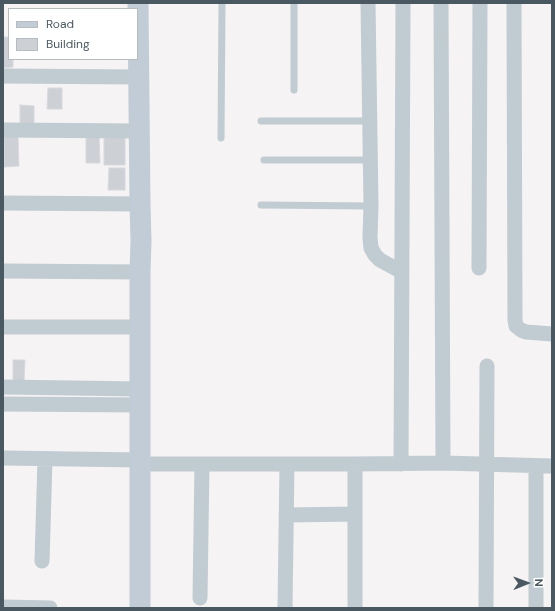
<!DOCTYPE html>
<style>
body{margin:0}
#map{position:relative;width:555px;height:611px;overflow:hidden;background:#f5f3f3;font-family:"DM Sans",sans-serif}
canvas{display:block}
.frame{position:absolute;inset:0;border:4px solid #4a5861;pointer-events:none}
.legend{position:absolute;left:8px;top:8px;width:130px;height:52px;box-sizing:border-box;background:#fff;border:1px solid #b7bcc0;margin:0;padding:5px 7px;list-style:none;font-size:12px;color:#4a5861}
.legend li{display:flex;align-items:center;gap:8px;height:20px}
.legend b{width:20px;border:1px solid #b7bcc0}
.north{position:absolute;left:507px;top:563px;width:40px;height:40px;-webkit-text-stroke:3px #fff;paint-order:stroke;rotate:89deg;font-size:11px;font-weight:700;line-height:16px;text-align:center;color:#4a5861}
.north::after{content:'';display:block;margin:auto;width:14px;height:18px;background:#4a5861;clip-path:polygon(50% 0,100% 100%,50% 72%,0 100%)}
</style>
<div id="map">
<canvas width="555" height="611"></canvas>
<div class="frame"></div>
<ul class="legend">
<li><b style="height:5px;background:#c1ccd6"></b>Road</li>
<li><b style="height:11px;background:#cdd0d5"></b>Building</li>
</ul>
<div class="north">N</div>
</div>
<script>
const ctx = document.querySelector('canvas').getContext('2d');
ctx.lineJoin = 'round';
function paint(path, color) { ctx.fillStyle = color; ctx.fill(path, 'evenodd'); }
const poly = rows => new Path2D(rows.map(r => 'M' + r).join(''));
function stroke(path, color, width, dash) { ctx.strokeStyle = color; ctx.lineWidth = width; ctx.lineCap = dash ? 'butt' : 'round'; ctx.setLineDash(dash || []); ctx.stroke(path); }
const building = poly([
 [3,37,9,37,9,59,13,59,13,67,3,68,3,37],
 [48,88,62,88,62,109,47,109,48,88],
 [20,105,34,106,34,124,20,123,20,105],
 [86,133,99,133,100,163,86,163,86,133],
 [104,135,125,136,125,165,104,165,104,135],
 [4,136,18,136,19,166,4,167,4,136],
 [109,168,125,168,125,190,108,190,109,168],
 [13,360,25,360,24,381,13,380,13,360]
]);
const lane = poly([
 [294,3,294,90],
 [261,121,369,121],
 [221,138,222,3],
 [264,160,370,160],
 [261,205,371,206]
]);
const street = poly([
 [368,3,371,206,370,237,371,248,375,255,380,260,402,272],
 [441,3,443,463],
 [514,3,515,320,516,326,521,330,526,332,552,334],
 [3,76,139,77],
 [3,130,139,131],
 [3,203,140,204],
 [479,268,480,3],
 [3,271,140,272],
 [3,327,140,327],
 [3,387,140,389],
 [3,404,141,405],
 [3,458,140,460],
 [141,464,355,464,443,463,552,466],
 [401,464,403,3],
 [286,515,355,514],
 [42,561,45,459],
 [200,598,202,464],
 [3,607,50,608],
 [285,608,287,464],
 [355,608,355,464],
 [486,608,487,366],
 [536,608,536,466]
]);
const secondary = poly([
 [138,3,140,204,141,241,140,272,140,608]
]);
paint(building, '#cdd0d5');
stroke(building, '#d7d9de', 1);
stroke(lane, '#c1cbd2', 7);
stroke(street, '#c1cbd2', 15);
stroke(secondary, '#c1ccd6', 21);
</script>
